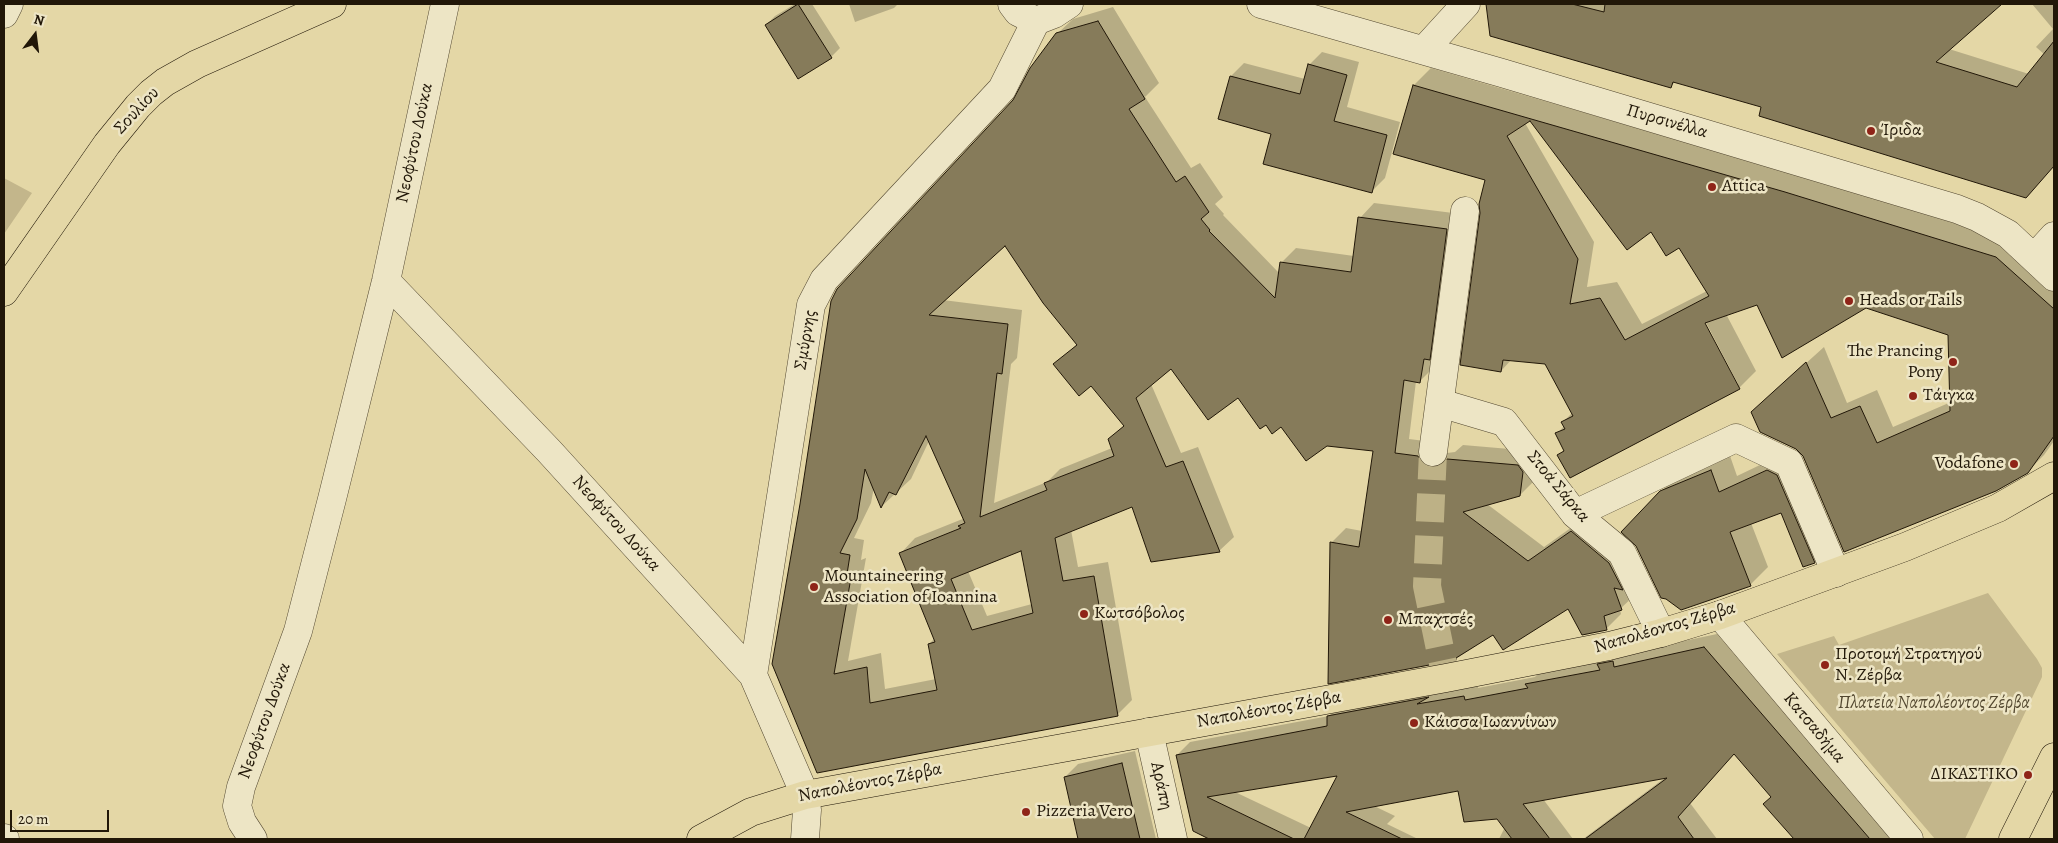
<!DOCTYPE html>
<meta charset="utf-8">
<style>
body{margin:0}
#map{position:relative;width:2058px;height:843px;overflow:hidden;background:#e4d7a6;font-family:Alegreya,serif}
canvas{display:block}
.frame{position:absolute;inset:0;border:5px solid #211708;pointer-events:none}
.north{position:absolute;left:10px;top:10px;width:50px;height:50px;-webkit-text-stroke:4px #ede5c5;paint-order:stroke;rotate:15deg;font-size:14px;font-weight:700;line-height:20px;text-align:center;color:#211708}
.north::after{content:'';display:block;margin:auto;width:18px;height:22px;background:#211708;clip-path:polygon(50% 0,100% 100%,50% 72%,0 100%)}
.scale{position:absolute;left:10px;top:810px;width:99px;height:22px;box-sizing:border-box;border:2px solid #211708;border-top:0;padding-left:6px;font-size:15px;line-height:18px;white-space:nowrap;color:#211708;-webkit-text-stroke:4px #ede5c5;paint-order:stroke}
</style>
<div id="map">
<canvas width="2058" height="843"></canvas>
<div class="frame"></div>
<div class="north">N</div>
<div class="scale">20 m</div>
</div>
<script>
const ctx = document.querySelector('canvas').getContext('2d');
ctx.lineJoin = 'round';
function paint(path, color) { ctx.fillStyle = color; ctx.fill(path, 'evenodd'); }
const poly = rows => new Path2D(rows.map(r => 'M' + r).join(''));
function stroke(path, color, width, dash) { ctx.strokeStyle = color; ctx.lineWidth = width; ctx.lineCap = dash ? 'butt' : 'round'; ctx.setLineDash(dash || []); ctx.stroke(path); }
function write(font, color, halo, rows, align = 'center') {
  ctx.font = font + ' Alegreya,serif'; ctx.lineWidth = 5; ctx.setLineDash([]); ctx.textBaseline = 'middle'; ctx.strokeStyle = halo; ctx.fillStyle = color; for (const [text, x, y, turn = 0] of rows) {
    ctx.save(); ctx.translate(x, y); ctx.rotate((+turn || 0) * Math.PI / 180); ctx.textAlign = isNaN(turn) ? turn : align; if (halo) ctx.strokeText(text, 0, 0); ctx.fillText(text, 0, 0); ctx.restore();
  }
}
const green = poly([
 [4,178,32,193,4,234],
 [1988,593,2037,659,2042,668,2042,677,1965,839,1935,839,1777,654,1834,636,1839,645]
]);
const shadow = poly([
 [795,4,812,4,840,48,831,57,766,25,775,16],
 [849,4,898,4,894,8,855,22],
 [1487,4,1996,4,1949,49,2029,74,2045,55,2036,47,2053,29,2032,4,2054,4,2054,166,2026,197,1763,106,1676,81,1670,87,1491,35],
 [1113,7,1159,83,1145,97,1191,168,1200,163,1223,197,1215,204,1224,214,1223,215,1279,273,1281,263,1296,248,1354,256,1360,218,1374,203,1461,214,1435,366,1420,381,1416,381,1409,439,1433,442,1438,450,1447,453,1455,452,1463,445,1533,451,1535,480,1520,495,1487,504,1544,547,1586,517,1636,594,1620,609,1621,614,1606,629,1568,607,1493,634,1456,659,1331,543,1346,528,1362,531,1374,450,1266,423,1239,397,1171,367,1151,384,1181,453,1198,447,1234,537,1219,551,1132,505,1071,530,1078,567,1108,562,1132,700,1117,715,818,772,773,667,819,394,1057,34,1073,19],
 [1005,244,1077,344,1055,365,1092,384,1125,424,1110,440,1112,448,1060,469,1047,482,994,503,1011,364,1017,358,1022,310,943,300],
 [929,441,965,518,915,538,901,553,935,638,929,644,936,679,885,689,881,653,848,661,866,558,861,560,864,540,854,538,871,503,874,487,882,506,911,479],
 [1022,549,1032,604,987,616,968,571],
 [1322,52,1359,62,1347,107,1400,122,1385,178,1371,192,1273,133,1231,76,1244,63,1305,79,1309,65],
 [1431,68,1802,176,2013,241,2054,278,2054,441,2044,455,2027,472,1804,456,1752,412,1824,347,1847,403,1877,390,1893,427,1951,402,1950,334,1866,307,1757,303,1726,314,1756,371,1739,388,1559,455,1565,449,1557,434,1564,426,1563,422,1572,413,1546,363,1512,359,1501,371,1487,179,1395,153,1414,85],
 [1530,119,1651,230,1679,246,1707,291,1642,324,1617,282,1587,287,1594,242,1525,123],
 [1703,317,1738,384,1736,384,1701,318],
 [1729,453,1737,476,1785,453,1832,544,1814,562,1782,511,1751,523,1768,567,1750,585,1661,492,1679,474],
 [1717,634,1893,839,1796,839,1765,804,1772,797,1734,753,1690,803,1717,839,1583,839,1666,777,1543,799,1573,839,1499,839,1510,817,1454,762,1372,805,1395,816,1387,824,1418,839,1213,839,1194,830,1177,755,1190,742,1329,716,1342,703,1477,683,1478,688,1535,677,1540,671],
 [1339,774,1311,828,1235,792],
 [1135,751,1156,839,1079,839,1065,777,1078,764]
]);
const building = poly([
 [798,4,832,58,798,79,765,25,798,4],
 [1486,4,1572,4,1604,12,1605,4,2002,4,1936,62,2017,87,2054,41,2054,166,2026,198,1759,116,1761,107,1673,82,1671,88,1490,36,1486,4],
 [1098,21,1145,99,1129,109,1176,182,1185,176,1209,212,1201,219,1210,230,1209,231,1275,298,1280,262,1351,272,1358,217,1447,229,1430,360,1424,359,1420,383,1404,380,1395,453,1418,456,1423,464,1431,467,1439,466,1447,459,1518,465,1523,472,1520,496,1463,512,1528,561,1571,531,1609,563,1623,590,1614,588,1622,610,1604,616,1607,630,1582,635,1568,609,1503,650,1493,635,1456,658,1456,660,1328,684,1330,542,1359,547,1373,451,1327,446,1306,461,1281,427,1272,434,1266,425,1260,429,1238,398,1208,420,1171,369,1136,398,1166,467,1183,461,1220,552,1151,562,1132,507,1055,538,1063,581,1094,576,1118,716,817,773,772,664,800,504,831,301,837,289,1013,100,1030,68,1056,33,1098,21],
 [1005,246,1043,303,1077,345,1053,364,1079,396,1091,386,1124,426,1108,439,1114,456,1044,483,1047,490,980,517,997,373,1002,374,1008,324,929,315,1005,246],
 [926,436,965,523,958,526,961,528,899,553,935,642,928,644,937,690,870,703,867,667,834,674,852,572,847,574,850,555,840,553,857,519,865,469,881,508,889,492,896,495,926,436],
 [1021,551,1033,613,972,630,951,579,1021,551],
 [1308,64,1347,75,1334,121,1387,135,1372,193,1263,164,1271,134,1218,119,1230,76,1300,94,1308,64],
 [1413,85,1785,192,1996,257,2054,309,2054,436,2028,473,1996,491,1844,552,1803,456,1796,449,1760,432,1751,412,1806,362,1831,418,1860,406,1877,443,1950,411,1948,335,1866,308,1782,358,1757,305,1705,323,1740,389,1570,478,1557,455,1564,451,1555,433,1565,429,1561,422,1573,416,1545,364,1503,360,1501,372,1460,365,1480,213,1479,204,1485,180,1393,154,1413,85],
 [1530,121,1627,250,1651,232,1666,256,1679,248,1709,296,1625,340,1600,298,1570,304,1578,259,1507,136,1530,121],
 [1711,470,1719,492,1767,470,1777,475,1815,563,1803,567,1781,513,1730,532,1751,586,1681,610,1666,599,1661,598,1636,546,1621,532,1660,491,1711,470],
 [1704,647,1870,839,1794,839,1763,804,1771,797,1734,754,1678,817,1694,839,1585,839,1667,778,1523,804,1550,839,1512,839,1497,819,1464,822,1458,791,1346,812,1402,839,1304,839,1337,776,1207,797,1294,839,1209,839,1193,831,1176,755,1327,726,1327,716,1429,697,1417,704,1464,696,1465,700,1528,688,1525,684,1600,670,1597,664,1613,661,1614,667,1704,647],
 [1122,763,1140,839,1078,839,1064,777,1122,763]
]);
const minorTunnel = poly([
 [1433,452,1427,586,1446,678]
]);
const minor = poly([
 [1012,4,1018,12,1036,21,1054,14,1069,4],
 [1261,4,1502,73,1957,209,1977,217,2008,234,2054,277],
 [4,14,9,4],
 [1424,50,1466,4],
 [2034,258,2054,236],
 [386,281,549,451,753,675,805,795,807,810,805,839],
 [1440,403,1504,422,1575,514,1622,553,1661,633],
 [1433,452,1465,211],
 [1575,514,1736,438,1789,463,1836,573],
 [1720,615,1909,839],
 [753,675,811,305,824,280,1002,89,1036,21],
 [1149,732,1173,839],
 [4,838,5,839],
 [253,839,242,822,237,806,241,787,298,631,332,499,386,281,445,4]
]);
const major = poly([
 [4,292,107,144,138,106,151,93,165,82,197,64,332,4],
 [701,839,751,812,805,795,1446,678,1609,646,1661,633,1720,615,1905,547,1998,508,2054,476],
 [2013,839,2054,757]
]);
const markers = [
 [1871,131,5,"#8f2418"],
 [1712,187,5,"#8f2418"],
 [1849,301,5,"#8f2418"],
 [1953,362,5,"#8f2418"],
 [1913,396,5,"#8f2418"],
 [2014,464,5,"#8f2418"],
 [814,587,5,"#8f2418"],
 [1084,614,5,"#8f2418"],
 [1388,620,5,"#8f2418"],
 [1825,665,5,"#8f2418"],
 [1414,723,5,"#8f2418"],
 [2028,775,5,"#8f2418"],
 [1026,812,5,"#8f2418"]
];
const streetNames = [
 ["Σουλίου",137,111,-47],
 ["Πυρσινέλλα",1667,122,16],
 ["Νεοφύτου Δούκα",415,143,-78],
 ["Σμύρνης",806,340,-80],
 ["Στοά Σάρκα",1558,487,50],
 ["Νεοφύτου Δούκα",616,524,48],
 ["Ναπολέοντος Ζέρβα",1665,628,-16],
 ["Ναπολέοντος Ζέρβα",1269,710,-10],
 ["Νεοφύτου Δούκα",265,721,-70],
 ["Κατσαδήμα",1814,728,50],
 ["Ναπολέοντος Ζέρβα",870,783,-11],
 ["Αράπη",1161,786,77]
];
const poiNames = [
 ["Ίριδα",1881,131],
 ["Attica",1722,187],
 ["Heads or Tails",1859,301],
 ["The Prancing",1943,352,"right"],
 ["Pony",1943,373,"right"],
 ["Τάιγκα",1923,396],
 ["Vodafone",2004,464,"right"],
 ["Mountaineering",824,577],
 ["Association of Ioannina",824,598],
 ["Κωτσόβολος",1094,614],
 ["Μπαχτσές",1398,620],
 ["Προτομή Στρατηγού",1835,655],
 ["Ν. Ζέρβα",1835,676],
 ["Κάισσα Ιωαννίνων",1424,723],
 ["ΔΙΚΑΣΤΙΚΟ",2018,775,"right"],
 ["Pizzeria Vero",1036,812]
];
const parkNames = [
 ["Πλατεία Ναπολέοντος Ζέρβα",1934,704]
];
paint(green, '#c3b68b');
paint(shadow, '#0003');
paint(building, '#867b5a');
stroke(building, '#211708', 1);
stroke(minorTunnel, '#bdb186', 28, [28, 14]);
stroke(minor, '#524730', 29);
stroke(major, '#211708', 29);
stroke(minor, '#ede5c5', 28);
stroke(major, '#e4d7a6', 28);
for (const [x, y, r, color] of markers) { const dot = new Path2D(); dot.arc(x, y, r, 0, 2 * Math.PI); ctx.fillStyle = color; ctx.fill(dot); stroke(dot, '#ede5c5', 2); }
write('18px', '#211708', '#ede5c5', streetNames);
write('18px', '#211708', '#ede5c5', poiNames, 'left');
write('italic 18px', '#52472f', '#ede5c5', parkNames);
</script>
